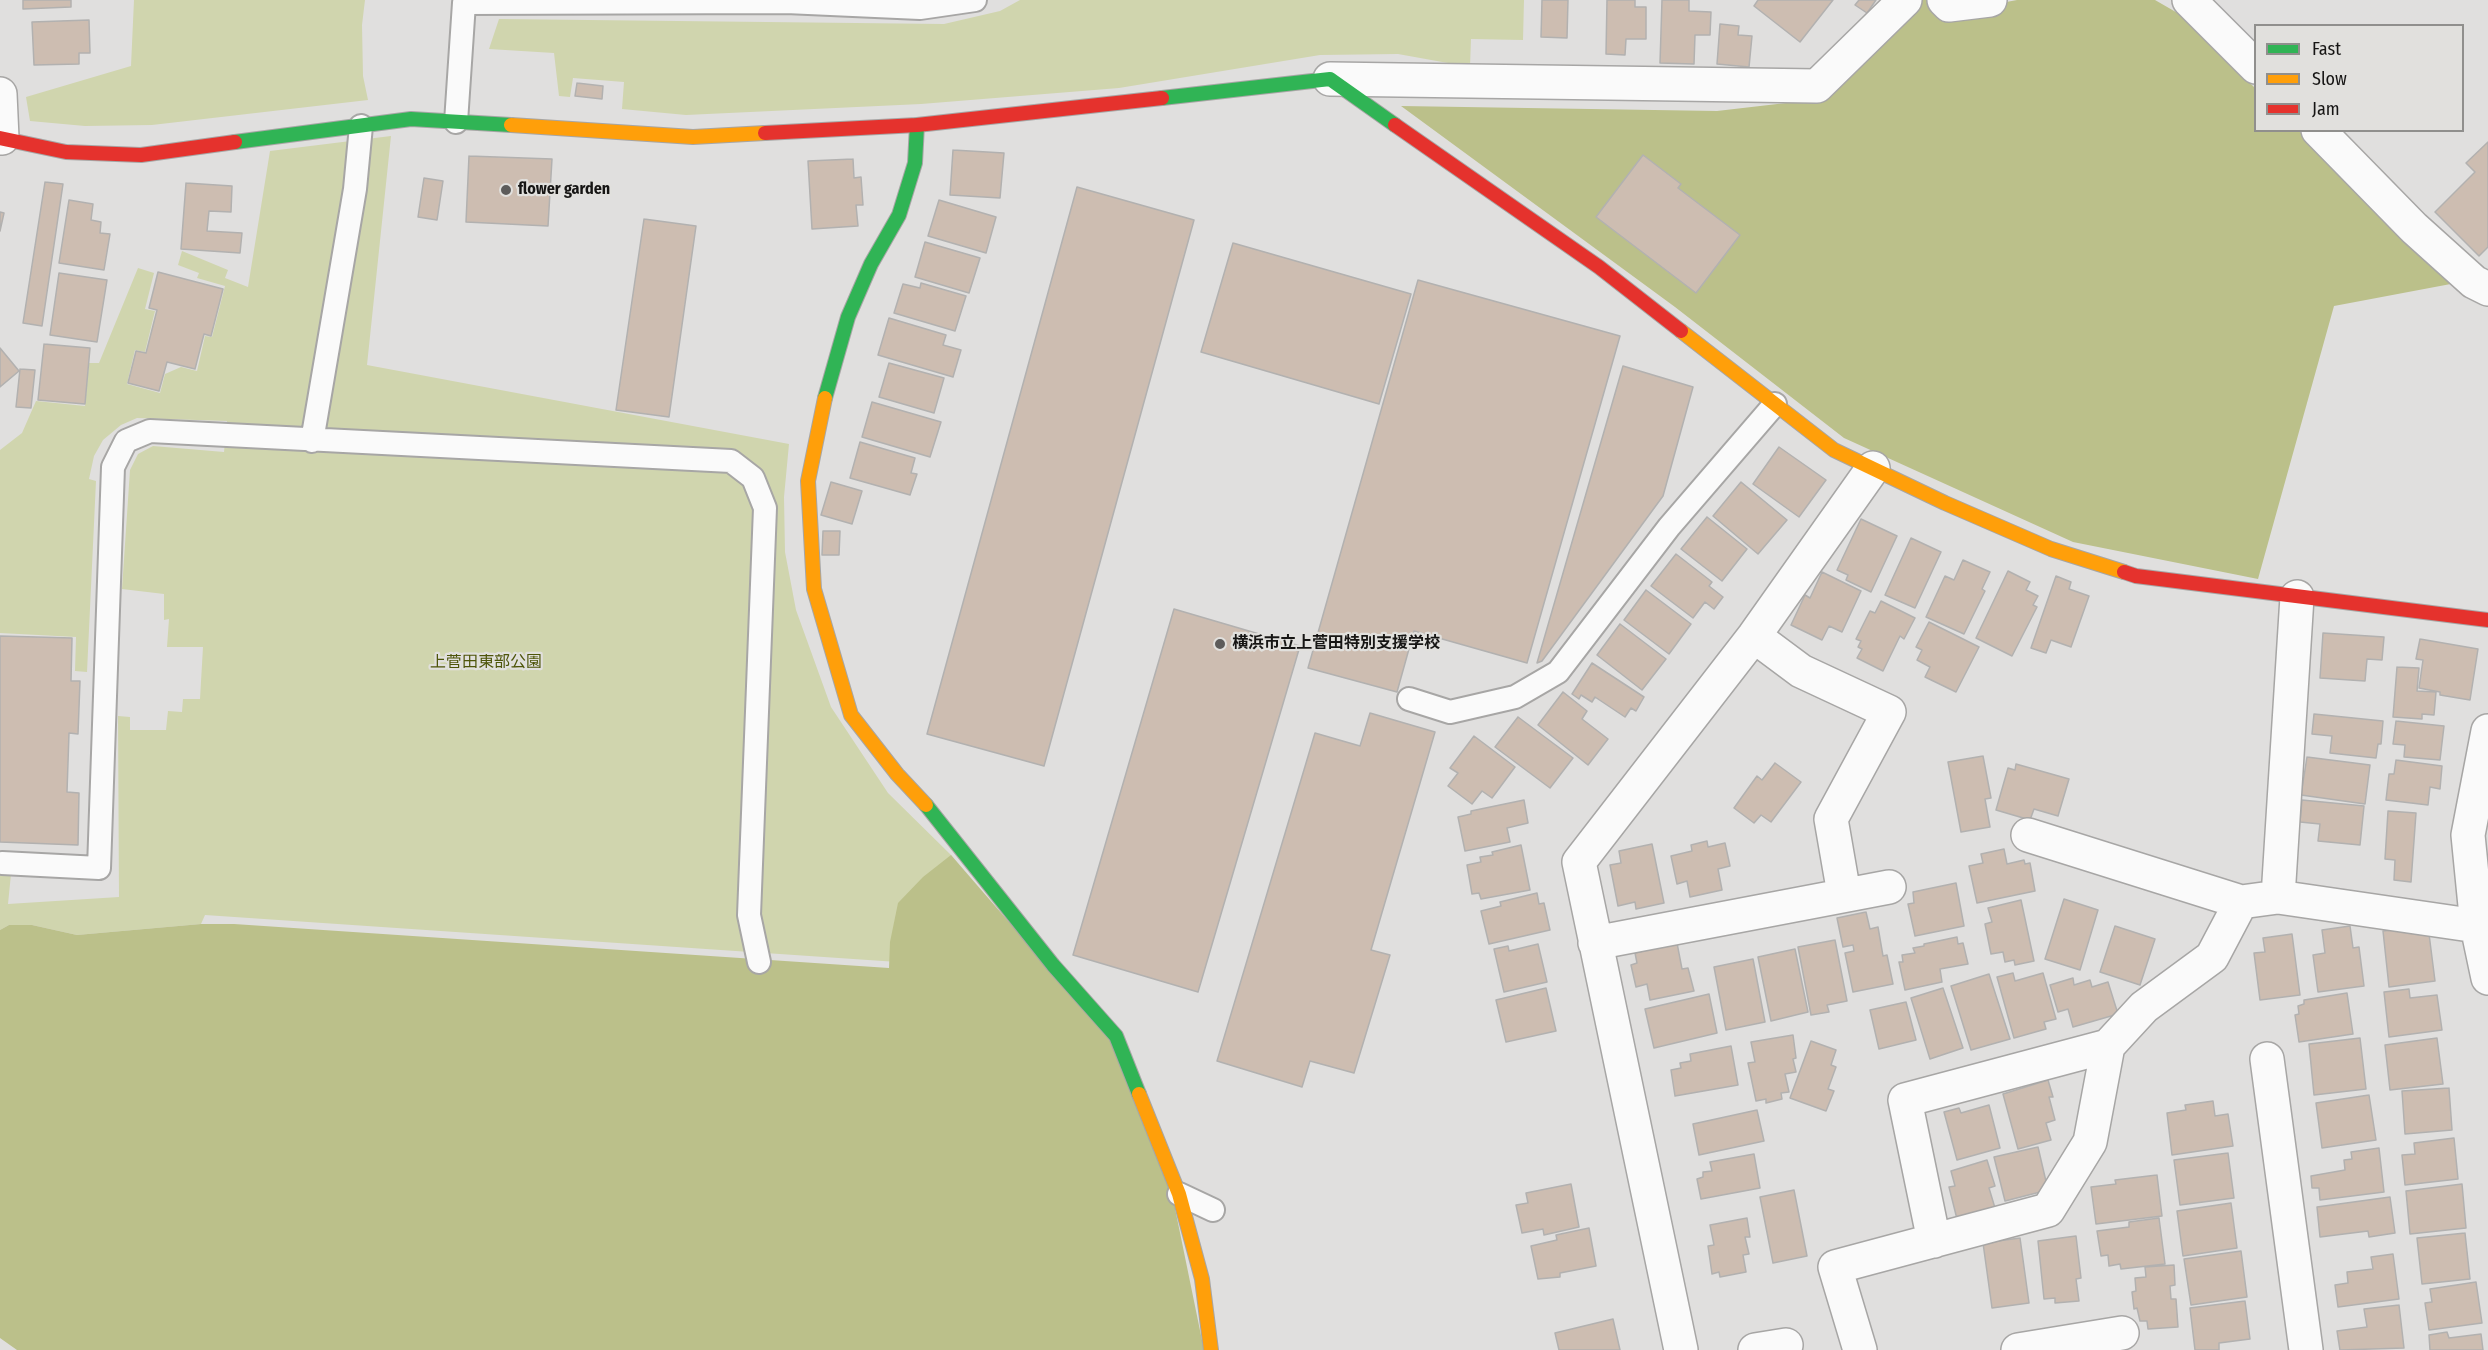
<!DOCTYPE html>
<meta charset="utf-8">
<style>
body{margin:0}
#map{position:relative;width:2488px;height:1350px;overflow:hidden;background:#e0dfde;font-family:"Fira Sans Condensed",sans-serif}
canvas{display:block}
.legend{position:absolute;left:2254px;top:24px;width:210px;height:108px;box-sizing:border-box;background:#e1e0dd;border:2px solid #908f8d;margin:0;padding:8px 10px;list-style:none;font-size:18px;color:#161514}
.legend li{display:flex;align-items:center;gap:12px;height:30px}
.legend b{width:30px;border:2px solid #908f8d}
</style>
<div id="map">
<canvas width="2488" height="1350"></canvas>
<ul class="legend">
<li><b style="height:8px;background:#30b455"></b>Fast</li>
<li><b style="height:8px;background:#ff9f0a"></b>Slow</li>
<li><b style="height:8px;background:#e5322d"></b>Jam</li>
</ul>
</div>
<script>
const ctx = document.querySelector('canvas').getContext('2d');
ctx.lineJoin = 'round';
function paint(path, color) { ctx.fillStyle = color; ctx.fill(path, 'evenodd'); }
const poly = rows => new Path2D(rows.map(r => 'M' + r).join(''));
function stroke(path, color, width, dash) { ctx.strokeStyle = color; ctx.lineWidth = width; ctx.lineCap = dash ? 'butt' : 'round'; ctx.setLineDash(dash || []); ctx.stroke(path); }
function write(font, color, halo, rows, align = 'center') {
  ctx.font = font + ' "Fira Sans Condensed","Noto Sans JP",sans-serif'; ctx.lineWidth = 4.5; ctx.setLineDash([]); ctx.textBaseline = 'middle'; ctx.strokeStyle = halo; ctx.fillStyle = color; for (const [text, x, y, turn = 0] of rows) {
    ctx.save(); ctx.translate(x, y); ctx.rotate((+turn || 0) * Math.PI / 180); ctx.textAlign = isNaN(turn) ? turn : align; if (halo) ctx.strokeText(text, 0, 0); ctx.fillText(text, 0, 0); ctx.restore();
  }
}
const green = poly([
 [134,0,365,0,362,25,363,76,368,100,152,125,85,126,30,121,26,97,131,66],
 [1020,0,1524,0,1523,40,1471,39,1470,67,1398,54,1320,55,1119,88,921,104,686,115,622,109,624,82,573,78,570,97,559,96,554,53,489,49,499,19,944,24,1000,11],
 [391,136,367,365,789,444,784,497,785,552,796,610,831,707,888,793,951,855,1045,972,205,915,201,924,77,935,32,925,9,925,0,930,0,873,11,874,8,904,119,897,118,716,130,717,130,730,166,730,168,711,182,712,183,699,200,699,203,647,167,647,169,619,164,620,164,594,122,589,130,470,138,454,153,446,224,452,227,421,137,418,121,425,103,440,94,456,89,479,96,481,87,672,75,671,76,637,0,633,0,450,22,433,36,401,85,406,89,363,99,363,138,268,154,273,145,309,155,311,145,352,135,350,127,384,160,393,165,374,181,367,197,371,205,336,212,337,225,286,197,278,199,273,178,265,182,251,228,270,225,278,248,287,270,151]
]);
const forest = poly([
 [1919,0,1931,0,1948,13,2017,0,2155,0,2181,15,2255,88,2256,130,2299,131,2456,283,2334,306,2258,579,2073,542,1844,438,1675,307,1401,106,1717,111,1829,98],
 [951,855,1111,1040,1169,1179,1204,1350,17,1350,0,1338,0,930,9,925,32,925,77,935,201,924,234,924,889,968,890,942,898,903,923,877]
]);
const building = poly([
 [23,0,71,0,71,7,23,9,23,0],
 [1542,0,1568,0,1567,38,1541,37,1542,0],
 [1607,0,1635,0,1635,7,1646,7,1646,39,1626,39,1625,55,1606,54,1607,0],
 [1662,0,1689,0,1689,11,1711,12,1710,35,1695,35,1694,64,1660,63,1662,0],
 [1758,0,1833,0,1800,42,1754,6,1758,0],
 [1859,0,1876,0,1867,13,1855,5,1859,0],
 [89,20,90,53,79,53,79,64,34,65,32,22,89,20],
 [1720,24,1739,26,1738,35,1752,36,1749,67,1717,64,1720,24],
 [577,83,603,86,602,99,575,96,577,83],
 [2488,142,2488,247,2479,256,2435,212,2475,172,2466,163,2488,142],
 [953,150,1004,153,1000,198,950,195,953,150],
 [1643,155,1681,184,1678,188,1740,235,1696,293,1596,217,1643,155],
 [469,156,552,159,548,226,466,222,469,156],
 [853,159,854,178,861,177,863,205,856,205,858,226,812,229,808,161,853,159],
 [424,178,443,181,437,220,418,217,424,178],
 [45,182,63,184,42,326,23,323,45,182],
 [186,183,232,186,231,212,209,211,207,231,242,233,240,253,181,249,186,183],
 [1077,187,1194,220,1044,766,927,734,1077,187],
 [69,200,93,204,91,220,101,222,100,233,110,234,104,270,59,263,69,200],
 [939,200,996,217,986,253,928,236,939,200],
 [0,212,4,213,0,231,0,212],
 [644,219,696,226,669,417,616,410,644,219],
 [925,242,980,258,969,293,915,277,925,242],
 [1233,243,1411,294,1379,404,1201,352,1233,243],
 [158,272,223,289,211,336,204,334,195,369,167,362,159,391,128,383,136,351,146,353,157,310,149,308,158,272],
 [59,273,107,280,97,342,50,335,59,273],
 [1418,280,1620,336,1527,663,1414,631,1397,692,1308,668,1418,280],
 [921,283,966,296,955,331,894,313,903,284,920,288,921,283],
 [889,318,946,335,943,345,961,350,953,377,878,355,889,318],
 [44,344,90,348,85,404,38,400,44,344],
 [0,348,19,371,0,387,0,348],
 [889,363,944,378,934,413,879,397,889,363],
 [1623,366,1693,387,1663,496,1542,661,1537,663,1623,366],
 [20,369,35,370,31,408,16,407,20,369],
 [872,402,941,422,930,457,862,437,872,402],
 [860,442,915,458,911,473,917,474,910,495,850,478,860,442],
 [1779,447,1826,480,1799,517,1753,484,1779,447],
 [831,482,862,491,852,524,821,515,831,482],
 [1741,482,1787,520,1758,554,1713,516,1741,482],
 [1707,517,1747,549,1722,581,1681,549,1707,517],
 [1861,519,1897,536,1871,592,1846,580,1848,575,1837,570,1861,519],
 [823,531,840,531,839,555,822,555,823,531],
 [1911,538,1941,552,1915,608,1885,595,1911,538],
 [1676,554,1712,582,1709,586,1723,597,1714,609,1705,602,1693,618,1651,586,1676,554],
 [1963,560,1990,572,1982,589,1985,591,1964,634,1926,617,1945,576,1954,580,1963,560],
 [2008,571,2030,582,2026,590,2038,596,2033,605,2037,607,2012,656,1976,638,2008,571],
 [1822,572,1861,591,1842,632,1829,626,1822,640,1791,625,1805,595,1810,598,1822,572],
 [2056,576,2071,582,2069,589,2089,596,2071,647,2051,640,2046,653,2031,648,2056,576],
 [1646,590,1691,624,1669,654,1624,620,1646,590],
 [1881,601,1915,618,1904,639,1900,636,1883,671,1857,658,1862,649,1858,647,1861,641,1856,639,1870,611,1875,613,1881,601],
 [1174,609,1300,646,1198,992,1073,955,1174,609],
 [1929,622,1979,647,1956,692,1925,677,1930,667,1917,660,1922,650,1916,647,1929,622],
 [1620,624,1666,659,1642,690,1597,655,1620,624],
 [2323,633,2384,637,2382,660,2367,659,2365,681,2320,678,2323,633],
 [0,636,72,638,71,681,80,681,78,734,69,733,67,792,79,793,78,845,0,842,0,636],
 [2420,639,2478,649,2470,700,2440,695,2440,692,2419,688,2423,660,2416,659,2420,639],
 [1592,663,1644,697,1636,711,1631,708,1625,717,1595,697,1592,702,1581,695,1579,699,1572,694,1592,663],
 [2397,667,2419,668,2417,691,2436,692,2434,715,2422,714,2422,719,2393,717,2397,667],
 [1563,692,1587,711,1582,719,1608,739,1588,765,1538,725,1563,692],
 [1370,713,1435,732,1371,950,1390,955,1354,1073,1310,1061,1302,1087,1217,1061,1315,733,1360,746,1370,713],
 [2314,714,2383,721,2381,744,2378,744,2376,758,2330,753,2332,736,2312,734,2314,714],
 [1518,717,1573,758,1550,788,1495,747,1518,717],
 [2396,721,2444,726,2440,760,2404,757,2405,745,2393,744,2396,721],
 [1474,736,1515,767,1492,798,1482,791,1472,804,1448,786,1458,773,1450,768,1474,736],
 [1983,756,1991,798,1985,799,1990,827,1961,832,1948,762,1983,756],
 [2307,757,2370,765,2365,804,2301,795,2307,757],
 [2396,760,2442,766,2440,789,2430,787,2428,805,2386,800,2389,774,2394,774,2396,760],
 [1775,763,1801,782,1771,822,1761,815,1754,823,1734,808,1757,776,1762,780,1775,763],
 [2016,764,2069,779,2058,816,2034,809,2030,820,1996,810,2008,768,2015,770,2016,764],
 [1524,800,1528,823,1507,828,1510,842,1465,851,1458,817,1471,814,1471,811,1524,800],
 [2302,800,2364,806,2360,845,2318,841,2320,824,2300,822,2302,800],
 [2388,811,2416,813,2411,882,2394,880,2395,860,2385,859,2388,811],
 [1707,841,1708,847,1725,843,1730,866,1718,869,1722,890,1690,897,1687,881,1677,884,1671,856,1692,851,1691,845,1707,841],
 [1652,844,1664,903,1636,909,1635,902,1618,906,1610,865,1621,863,1619,851,1652,844],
 [1521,845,1530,890,1481,899,1479,893,1472,894,1467,865,1481,862,1480,857,1493,855,1492,852,1521,845],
 [2004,849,2007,864,2024,860,2025,864,2030,863,2035,891,1977,903,1969,866,1983,863,1981,854,2004,849],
 [1956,883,1964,926,1915,936,1908,904,1914,903,1913,892,1956,883],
 [1537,893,1539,904,1544,903,1550,930,1489,944,1481,911,1501,906,1500,902,1537,893],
 [2064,899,2098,910,2080,970,2045,959,2064,899],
 [2021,900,2034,961,2015,965,2014,960,2005,962,2003,952,1991,954,1985,924,1992,922,1988,908,2021,900],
 [1866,912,1870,929,1878,927,1883,956,1887,955,1893,984,1853,992,1845,953,1854,951,1853,945,1843,947,1837,918,1866,912],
 [2115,926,2155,939,2140,985,2100,972,2115,926],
 [2350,926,2353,948,2359,947,2364,986,2318,992,2313,955,2325,953,2322,930,2350,926],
 [2428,926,2435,981,2389,987,2383,931,2428,926],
 [2292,934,2300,995,2260,1000,2254,953,2265,952,2263,938,2292,934],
 [1957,937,1958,944,1963,943,1968,964,1940,969,1942,982,1905,990,1899,962,1903,962,1902,955,1915,953,1913,948,1924,946,1924,944,1957,937],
 [1835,940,1847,1001,1827,1005,1829,1012,1811,1015,1798,947,1835,940],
 [1677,943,1682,969,1688,968,1694,991,1650,1000,1647,984,1636,987,1631,965,1637,963,1635,953,1677,943],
 [1538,944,1547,982,1504,992,1494,949,1508,946,1509,951,1538,944],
 [1795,949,1808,1012,1771,1021,1758,957,1795,949],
 [1753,959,1765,1022,1726,1030,1714,967,1753,959],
 [2013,973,2015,981,2043,973,2056,1019,2044,1022,2046,1029,2014,1038,1997,977,2013,973],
 [1989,974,2010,1039,1971,1050,1951,986,1989,974],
 [2073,978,2074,985,2090,980,2092,987,2108,982,2118,1014,2073,1027,2068,1009,2058,1012,2050,985,2073,978],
 [1546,988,1556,1031,1506,1042,1496,1000,1546,988],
 [1943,988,1963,1048,1930,1059,1911,998,1943,988],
 [2409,989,2410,998,2437,995,2442,1030,2389,1037,2384,992,2409,989],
 [2347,993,2353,1034,2299,1042,2295,1015,2299,1014,2298,1006,2304,1004,2304,1000,2347,993],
 [1709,994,1717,1033,1654,1048,1645,1009,1709,994],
 [1906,1002,1916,1040,1879,1049,1870,1010,1906,1002],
 [1793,1035,1796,1058,1793,1059,1796,1072,1785,1074,1789,1092,1781,1093,1782,1099,1766,1103,1766,1099,1756,1101,1748,1063,1755,1062,1751,1042,1793,1035],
 [2360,1038,2366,1089,2314,1095,2309,1044,2360,1038],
 [2437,1038,2443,1084,2390,1090,2385,1045,2437,1038],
 [1811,1041,1836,1050,1831,1065,1836,1067,1828,1089,1834,1091,1826,1111,1790,1098,1811,1041],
 [1731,1046,1738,1085,1675,1096,1671,1070,1681,1068,1680,1063,1691,1061,1690,1054,1731,1046],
 [2048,1080,2053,1097,2049,1097,2055,1120,2046,1123,2051,1140,2018,1149,2003,1094,2048,1080],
 [2449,1088,2452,1130,2405,1134,2402,1091,2449,1088],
 [2369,1095,2376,1140,2322,1148,2316,1103,2369,1095],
 [2213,1101,2215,1116,2228,1114,2233,1146,2172,1155,2167,1113,2186,1110,2185,1105,2213,1101],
 [1989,1105,2000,1148,1957,1160,1944,1112,1959,1108,1961,1113,1989,1105],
 [1757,1110,1764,1141,1699,1155,1693,1124,1757,1110],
 [2454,1138,2458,1179,2405,1185,2402,1155,2415,1154,2414,1143,2454,1138],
 [2038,1147,2048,1190,2005,1201,1994,1157,2038,1147],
 [2379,1148,2384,1192,2320,1200,2319,1188,2312,1188,2311,1176,2345,1170,2344,1160,2352,1159,2351,1152,2379,1148],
 [2228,1153,2234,1198,2180,1205,2174,1160,2228,1153],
 [1754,1154,1760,1188,1701,1199,1697,1179,1703,1177,1703,1172,1712,1171,1710,1162,1754,1154],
 [1987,1160,1995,1186,1989,1188,1995,1208,1957,1219,1949,1187,1955,1186,1951,1171,1987,1160],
 [2157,1175,2162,1216,2096,1224,2091,1187,2116,1184,2115,1180,2157,1175],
 [1571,1184,1579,1227,1544,1235,1543,1229,1522,1233,1516,1205,1528,1203,1526,1193,1571,1184],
 [2462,1184,2466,1228,2410,1234,2406,1191,2462,1184],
 [1794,1190,1807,1256,1773,1263,1760,1197,1794,1190],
 [2390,1197,2395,1233,2369,1237,2368,1231,2320,1237,2317,1207,2390,1197],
 [2231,1203,2237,1248,2183,1256,2177,1211,2231,1203],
 [1747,1218,1750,1237,1745,1237,1749,1254,1743,1255,1746,1272,1720,1277,1719,1272,1712,1274,1708,1246,1714,1245,1710,1225,1747,1218],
 [2159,1218,2165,1264,2121,1269,2120,1264,2109,1266,2108,1255,2101,1256,2097,1231,2129,1227,2129,1222,2159,1218],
 [1589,1228,1596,1266,1560,1273,1560,1277,1538,1279,1531,1246,1557,1240,1556,1235,1589,1228],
 [2465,1233,2470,1279,2422,1284,2417,1238,2465,1233],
 [2076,1236,2081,1278,2076,1279,2079,1301,2055,1303,2055,1298,2044,1299,2038,1241,2076,1236],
 [2020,1238,2029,1303,1992,1308,1983,1243,2020,1238],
 [2241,1251,2247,1297,2191,1305,2184,1259,2241,1251],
 [2393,1254,2399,1299,2338,1307,2335,1285,2348,1283,2347,1272,2373,1269,2371,1257,2393,1254],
 [2174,1265,2175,1285,2170,1286,2171,1299,2176,1299,2178,1327,2148,1329,2147,1321,2140,1321,2137,1308,2134,1309,2132,1292,2136,1291,2135,1278,2146,1277,2145,1267,2174,1265],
 [2476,1282,2482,1323,2429,1330,2425,1303,2432,1302,2430,1289,2476,1282],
 [2245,1301,2250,1339,2219,1343,2219,1350,2195,1350,2190,1308,2245,1301],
 [2399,1305,2404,1348,2340,1350,2337,1331,2367,1327,2364,1309,2399,1305],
 [1613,1319,1620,1350,1559,1350,1555,1333,1613,1319],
 [2447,1332,2449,1338,2481,1334,2483,1350,2430,1350,2429,1335,2447,1332]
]);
const lane = poly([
 [456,122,464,3,786,2,920,8,975,0],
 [312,441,355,189,361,126],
 [1409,699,1450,712,1515,697,1558,672,1669,527,1775,404],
 [2,863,99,868,113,467,126,441,150,431,731,461,753,478,765,508,749,915,759,962],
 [1179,1194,1213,1210]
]);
const street = poly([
 [1944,0,1949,5,1990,0],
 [2189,0,2256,67],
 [1330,79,1817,86,1905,0],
 [0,94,2,138],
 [2318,130,2414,228,2474,282,2488,289],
 [2297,597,2278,897,2477,926],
 [1754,636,1801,671,1889,712,1831,819,1844,894],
 [2488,731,2468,835,2477,926,2488,978],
 [2028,835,2241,902],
 [1595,943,1889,887],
 [2267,1059,2306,1350],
 [1934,1241,1905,1100,2108,1046],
 [1681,1350,1579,862,1754,636,1873,468],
 [1755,1350,1786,1345],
 [1860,1350,1835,1267,2048,1210,2090,1142,2108,1046,2144,1007,2212,957,2241,902,2278,897],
 [2018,1350,2122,1333]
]);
const fast = poly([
 [1162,98,1330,79,1395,125],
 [235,142,411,119,511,125],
 [825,398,848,317,871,264,899,215,915,163,917,125],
 [926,805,1053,965,1116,1036,1139,1094]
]);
const slow = poly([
 [511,125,693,137,765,133],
 [1681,331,1834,450,1945,503,2051,549,2124,572],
 [825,398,808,481,814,589,851,715,897,774,926,805],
 [1139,1094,1179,1194,1202,1279,1211,1350]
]);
const jam = poly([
 [1395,125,1599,267,1681,331],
 [765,133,917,125,1162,98],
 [0,138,66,152,141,155,235,142],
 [2124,572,2136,576,2488,620]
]);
const markers = [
 [506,190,6,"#5d5c5b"],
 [1220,644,6,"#5d5c5b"]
];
const poiNames = [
 ["flower garden",518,190],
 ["横浜市立上菅田特別支援学校",1232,644]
];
const parkNames = [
 ["上菅田東部公園",486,663]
];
paint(green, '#d0d5ae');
paint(forest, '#bbc08a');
paint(building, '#cdbdb1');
stroke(building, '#b2b1b0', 1.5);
stroke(lane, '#a7a6a5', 26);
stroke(street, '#a7a6a5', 36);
stroke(fast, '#a7a6a5', 16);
stroke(slow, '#a7a6a5', 16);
stroke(jam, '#a7a6a5', 16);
stroke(lane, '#fafafa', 22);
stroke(street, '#fafafa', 33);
stroke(fast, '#30b455', 14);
stroke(slow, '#ff9f0a', 14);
stroke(jam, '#e5322d', 14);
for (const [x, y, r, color] of markers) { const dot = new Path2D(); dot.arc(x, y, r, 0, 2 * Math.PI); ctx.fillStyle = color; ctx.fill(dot); stroke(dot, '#e1e0dd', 2); }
write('bold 16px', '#161514', '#e1e0dd', poiNames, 'left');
write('16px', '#4e550a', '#e1e0dd', parkNames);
</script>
